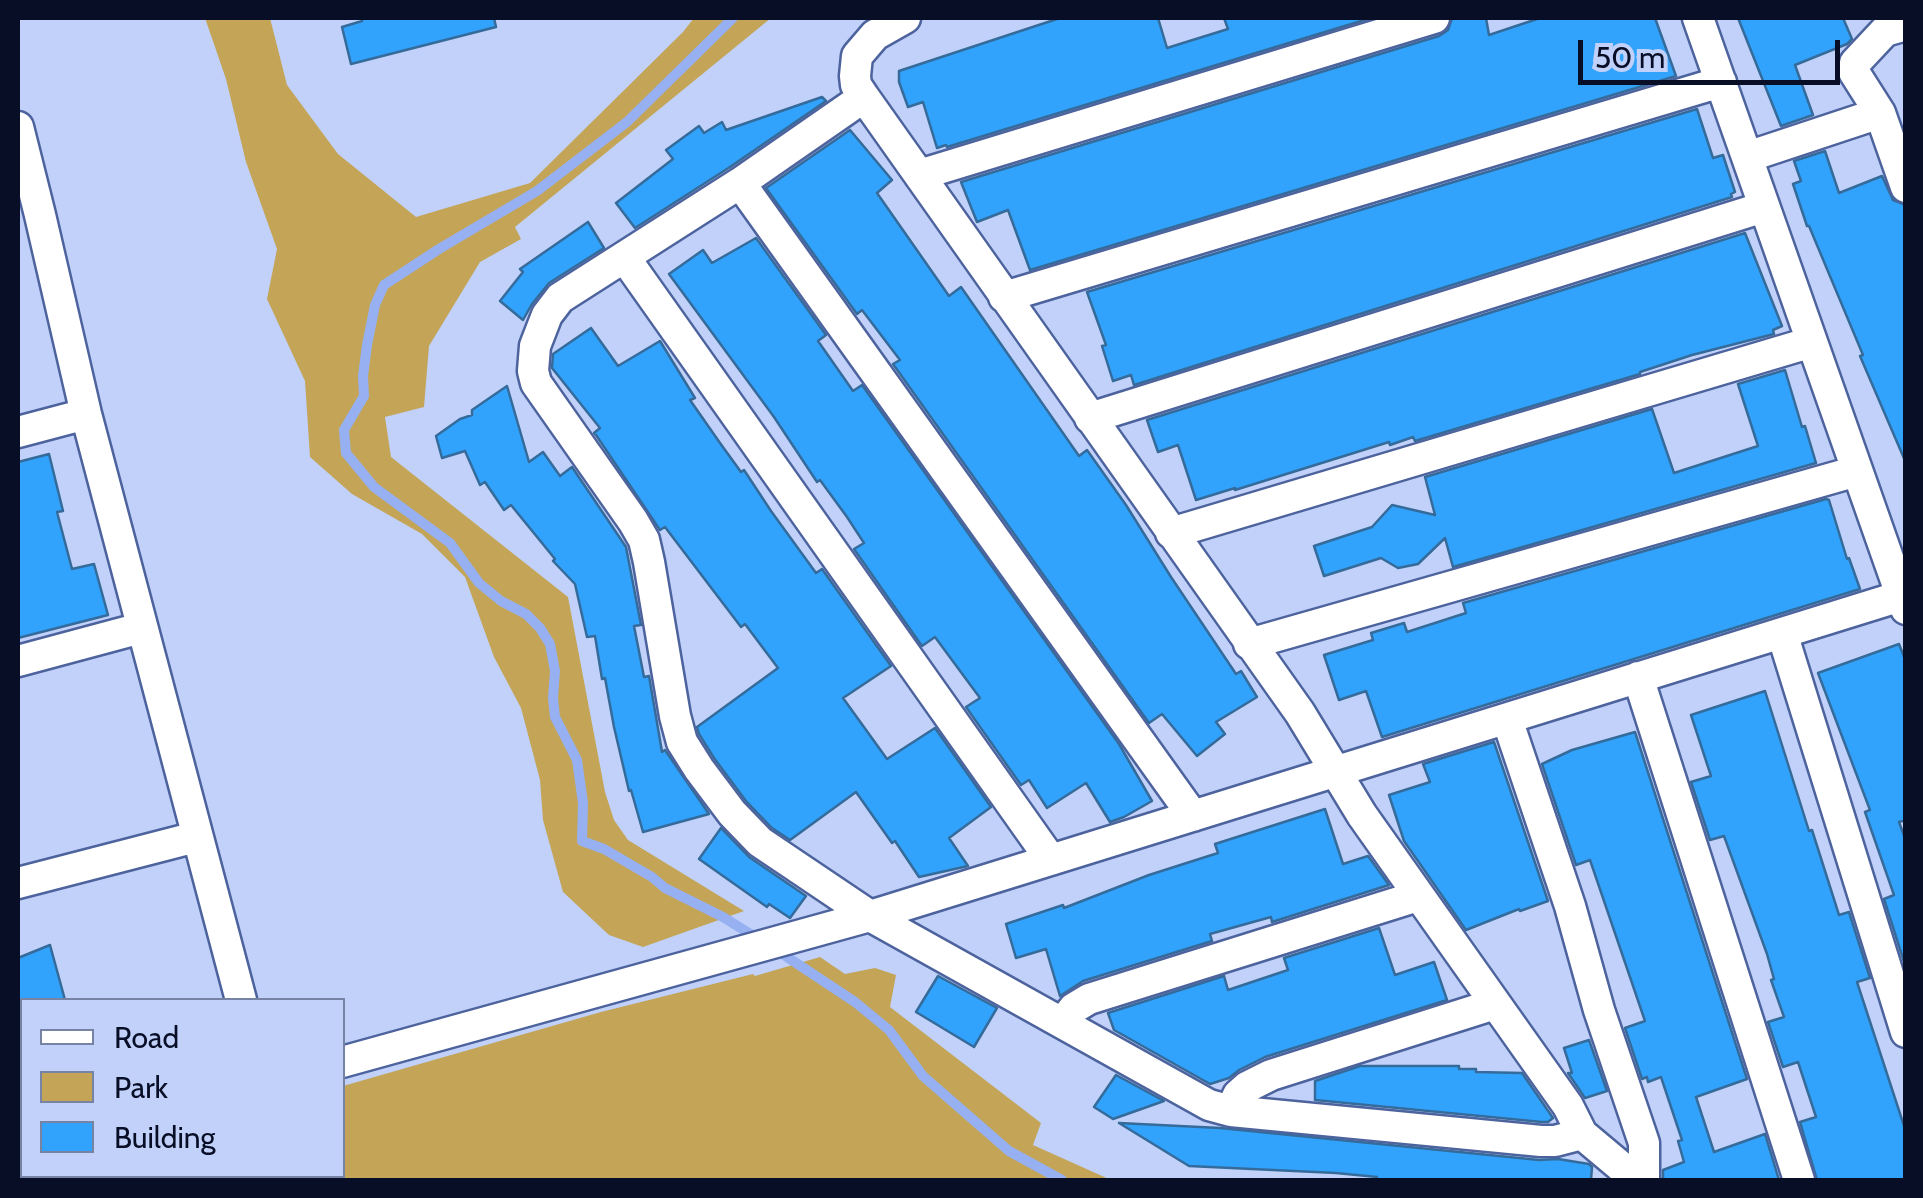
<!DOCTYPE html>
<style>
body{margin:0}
#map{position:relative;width:1923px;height:1198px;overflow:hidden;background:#c1d1f9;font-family:Cabin,sans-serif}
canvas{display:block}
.frame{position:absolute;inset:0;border:20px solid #070e25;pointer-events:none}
.legend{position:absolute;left:20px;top:998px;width:325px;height:180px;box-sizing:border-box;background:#c1d1f9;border:2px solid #7783a4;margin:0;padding:12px 18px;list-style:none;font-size:30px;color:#070e25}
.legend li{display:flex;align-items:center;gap:20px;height:50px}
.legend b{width:50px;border:2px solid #7783a4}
.scale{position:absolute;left:1578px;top:40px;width:262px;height:45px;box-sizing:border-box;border:5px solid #070e25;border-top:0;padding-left:12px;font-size:30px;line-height:35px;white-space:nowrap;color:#070e25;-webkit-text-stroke:8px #c1d1f9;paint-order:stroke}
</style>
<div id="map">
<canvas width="1923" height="1198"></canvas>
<div class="frame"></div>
<ul class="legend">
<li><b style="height:12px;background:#fff"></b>Road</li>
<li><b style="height:28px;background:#c4a557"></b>Park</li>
<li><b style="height:28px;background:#32a3fd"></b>Building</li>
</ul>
<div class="scale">50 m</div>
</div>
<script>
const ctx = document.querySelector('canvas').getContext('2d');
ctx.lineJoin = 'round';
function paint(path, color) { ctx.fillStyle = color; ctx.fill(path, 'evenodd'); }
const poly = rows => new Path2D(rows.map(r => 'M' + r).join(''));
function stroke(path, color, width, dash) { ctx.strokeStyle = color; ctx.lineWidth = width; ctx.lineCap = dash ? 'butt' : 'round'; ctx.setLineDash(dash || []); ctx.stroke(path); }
const green = poly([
 [205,18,270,18,287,85,338,154,416,217,530,183,683,32,694,18,771,18,515,227,521,239,480,262,429,346,424,407,385,417,391,457,568,597,605,792,614,820,628,840,744,911,643,947,609,935,563,892,543,820,540,780,521,708,494,657,465,577,422,534,352,494,310,457,305,381,267,299,277,249,246,162,226,79],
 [820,957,845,974,875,968,896,975,890,1007,1041,1123,1033,1145,1111,1180,37,1180,35,1176,342,1176,343,1086,601,1012,753,974,755,976]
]);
const stream = poly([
 [733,18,627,122,537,191,439,249,384,285,375,305,367,345,363,376,364,396,344,430,346,453,374,487,450,543,479,583,501,601,526,614,540,628,550,644,555,671,553,698,555,717,577,760,583,803,582,841,604,849,652,877,665,888,723,917,760,940],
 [775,949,855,1002,889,1030,923,1076,1009,1151,1062,1180]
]);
const building = poly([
 [361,18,494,18,496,27,351,64,342,27,362,21,361,18],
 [1060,18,1158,18,1167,48,1228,29,1224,18,1371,18,947,147,946,145,937,148,923,102,908,107,899,82,899,71,1060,18],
 [1452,18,1486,18,1489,35,1540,18,1655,18,1676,76,1030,270,1008,210,977,222,961,182,1439,36,1448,30,1452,18],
 [1738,18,1843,18,1852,39,1847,44,1795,65,1813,115,1781,126,1738,18],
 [822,97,826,101,730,167,635,228,616,203,673,159,666,150,699,126,704,133,722,122,726,130,822,97],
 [1697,109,1713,158,1723,155,1735,192,1731,194,1732,197,1134,385,1131,375,1113,381,1102,346,1106,345,1087,292,1697,109],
 [850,130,892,180,877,193,949,296,961,287,1079,456,1087,450,1126,505,1171,577,1236,674,1241,671,1257,697,1216,722,1225,734,1197,756,1162,714,1149,723,893,364,900,360,862,310,857,314,766,188,850,130],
 [1825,151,1839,193,1882,176,1893,200,1906,205,1906,463,1860,356,1863,355,1809,226,1807,226,1793,184,1801,181,1794,161,1825,151],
 [588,222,604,248,549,283,532,304,523,320,500,301,523,272,520,269,588,222],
 [1745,233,1782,326,1773,330,1774,334,1692,355,1640,372,1640,374,1415,441,1413,437,1390,445,1389,442,1235,490,1235,488,1196,500,1178,445,1158,452,1147,420,1745,233],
 [756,238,826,335,818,341,853,391,862,385,1119,744,1152,801,1124,817,1110,822,1086,783,1047,808,1029,780,1021,785,966,707,980,698,935,637,922,646,854,549,864,543,847,517,820,480,817,482,774,417,669,274,703,250,712,263,756,238],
 [591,328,618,366,660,341,695,398,690,400,720,443,741,472,744,470,771,511,816,573,822,569,891,666,843,698,887,759,935,728,991,807,949,838,968,866,919,877,895,841,892,843,856,792,790,840,772,828,746,801,714,758,699,734,697,727,778,668,745,624,741,627,665,527,660,530,596,435,594,433,600,428,552,368,553,354,591,328],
 [1785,370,1802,427,1805,426,1816,463,1453,567,1445,538,1418,564,1398,568,1381,558,1324,576,1314,546,1372,527,1392,505,1435,515,1425,477,1652,409,1674,473,1758,446,1738,384,1785,370],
 [507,386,529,462,543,452,560,476,572,467,626,547,641,625,634,626,644,677,649,676,662,752,665,750,709,814,643,832,631,790,629,791,614,727,605,678,602,679,595,636,587,637,575,584,553,561,555,559,511,505,504,510,485,482,480,485,465,451,442,458,436,436,460,419,472,415,472,410,507,386],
 [49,454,63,511,57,512,72,569,94,564,108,615,18,638,18,462,49,454],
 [1826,499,1829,500,1847,559,1849,558,1860,589,1382,737,1366,691,1339,700,1324,655,1373,640,1371,633,1404,623,1407,632,1466,613,1463,603,1826,499],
 [1899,644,1906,662,1906,820,1899,822,1906,841,1905,965,1884,899,1894,895,1865,812,1870,810,1818,673,1899,644],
 [1765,691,1809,831,1812,830,1839,915,1849,912,1870,978,1857,982,1906,1132,1906,1180,1817,1180,1800,1122,1816,1117,1798,1062,1783,1067,1768,1022,1784,1017,1771,980,1774,979,1767,954,1724,836,1710,840,1691,782,1711,776,1691,715,1765,691],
 [1635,732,1747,1079,1696,1097,1714,1152,1765,1134,1779,1180,1663,1180,1663,1170,1684,1162,1678,1141,1682,1140,1661,1077,1648,1082,1647,1077,1642,1079,1625,1028,1645,1021,1590,860,1576,865,1542,764,1572,750,1635,732],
 [1494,742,1548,901,1520,911,1519,909,1466,930,1404,841,1389,795,1430,782,1423,764,1494,742],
 [1325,809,1343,864,1368,856,1389,885,1272,922,1271,917,1210,934,1212,941,1083,981,1060,996,1046,949,1016,958,1006,924,1063,905,1064,908,1149,875,1218,853,1215,844,1325,809],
 [721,828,749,857,806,896,790,918,769,904,767,907,699,859,721,828],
 [1379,928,1395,975,1434,962,1447,1000,1265,1057,1239,1070,1229,1078,1210,1084,1114,1030,1108,1013,1224,976,1228,990,1288,970,1284,958,1379,928],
 [50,945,65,1000,18,1000,18,958,50,945],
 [938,976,997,1008,974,1047,916,1012,938,976],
 [1589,1040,1607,1091,1585,1098,1568,1073,1572,1073,1564,1048,1589,1040],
 [1360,1066,1459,1066,1459,1069,1476,1069,1476,1072,1522,1073,1553,1118,1548,1122,1542,1122,1315,1100,1315,1081,1360,1066],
 [1116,1075,1164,1101,1113,1119,1094,1107,1116,1075],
 [1119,1123,1220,1128,1539,1160,1558,1159,1589,1164,1592,1167,1591,1180,1376,1180,1377,1177,1336,1173,1189,1166,1119,1123]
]);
const minor = poly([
 [905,18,875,35,857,56,855,76,856,85,864,97,1300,713,1362,815,1568,1106,1582,1134,1619,1165,1634,1180],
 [1698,18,1906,609],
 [1906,25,1885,31,1855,63,1854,72,1880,113,1906,187],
 [864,97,740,183,560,298,547,315,535,346,533,371,536,383,633,521,644,540,649,562,675,716,682,742,699,769,732,813,760,842,870,916,1209,1105,1231,1111,1541,1141,1555,1141,1582,1134],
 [18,127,40,215,86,414,241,1000],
 [1747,157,1880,113],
 [919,175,1434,18],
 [740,183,1193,816],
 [625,258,1051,860],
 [1004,297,1721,82],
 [1090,418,1764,207],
 [18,432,86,414],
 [1171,533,1812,342],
 [1782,633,1906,1032],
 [1249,644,1857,471],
 [18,661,141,628],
 [1638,677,1799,1180],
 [1507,719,1570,906,1599,1010,1644,1143,1644,1180],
 [18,883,196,837],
 [1063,1022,1074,1008,1089,999,1418,896],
 [342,1062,870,916,1901,596],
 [1231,1111,1238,1095,1247,1087,1271,1075,1495,1004],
 [18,1146,22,1144],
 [18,1169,21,1180]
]);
paint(green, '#c4a557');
stroke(stream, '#96b0f1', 10);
paint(building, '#32a3fd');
stroke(building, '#346b9b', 2.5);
stroke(minor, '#4d639d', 35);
stroke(minor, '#fff', 30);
</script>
